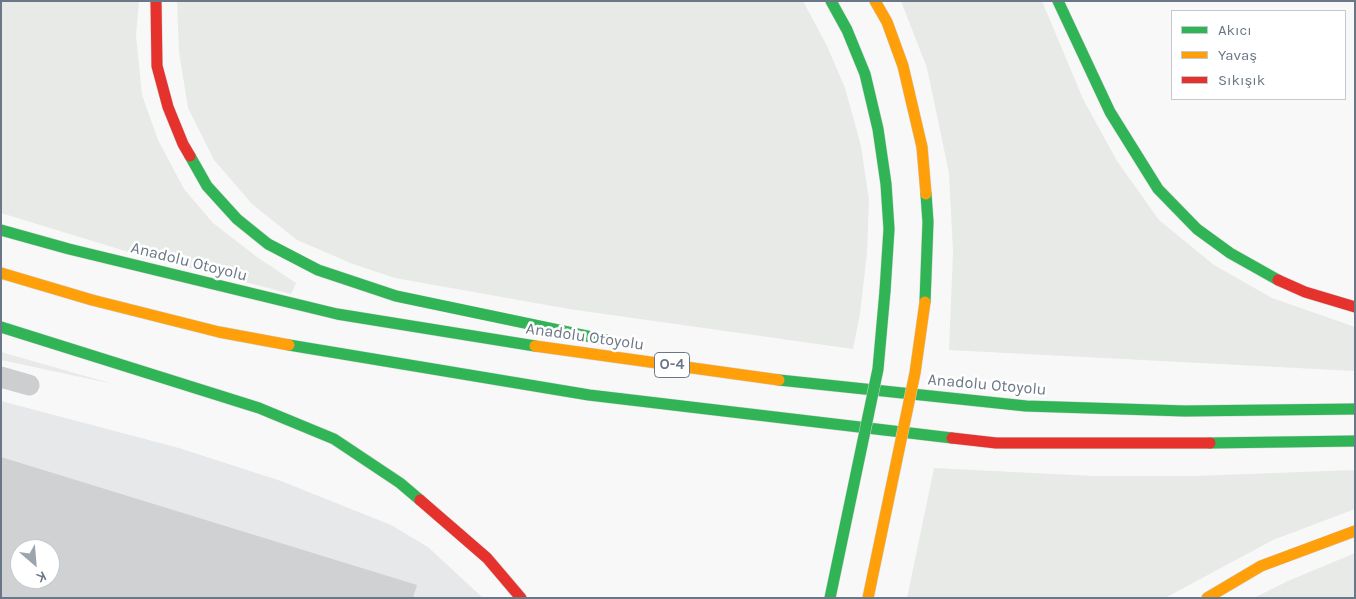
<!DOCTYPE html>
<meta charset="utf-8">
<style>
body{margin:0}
#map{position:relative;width:1356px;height:599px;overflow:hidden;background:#f8f8f8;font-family:Karla,sans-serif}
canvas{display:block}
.frame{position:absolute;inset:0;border:2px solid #6a7786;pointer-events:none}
.legend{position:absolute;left:1171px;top:10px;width:175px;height:90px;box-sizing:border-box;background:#fff;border:1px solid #c3c9cf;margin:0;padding:6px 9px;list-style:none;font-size:15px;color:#6a7786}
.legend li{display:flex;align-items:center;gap:10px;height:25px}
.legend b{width:25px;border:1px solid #c3c9cf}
.north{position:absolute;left:10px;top:539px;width:50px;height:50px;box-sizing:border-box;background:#fff;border:1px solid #c3c9cf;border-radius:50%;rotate:153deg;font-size:14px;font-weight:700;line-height:20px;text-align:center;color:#6a7786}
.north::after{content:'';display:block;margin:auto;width:18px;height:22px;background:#9ca4ae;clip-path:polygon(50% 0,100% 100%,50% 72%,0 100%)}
</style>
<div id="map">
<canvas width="1356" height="599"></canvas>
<div class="frame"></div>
<ul class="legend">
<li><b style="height:6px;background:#30b455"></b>Akıcı</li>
<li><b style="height:6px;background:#ff9f0a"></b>Yavaş</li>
<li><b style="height:6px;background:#e5322d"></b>Sıkışık</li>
</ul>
<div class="north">K</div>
</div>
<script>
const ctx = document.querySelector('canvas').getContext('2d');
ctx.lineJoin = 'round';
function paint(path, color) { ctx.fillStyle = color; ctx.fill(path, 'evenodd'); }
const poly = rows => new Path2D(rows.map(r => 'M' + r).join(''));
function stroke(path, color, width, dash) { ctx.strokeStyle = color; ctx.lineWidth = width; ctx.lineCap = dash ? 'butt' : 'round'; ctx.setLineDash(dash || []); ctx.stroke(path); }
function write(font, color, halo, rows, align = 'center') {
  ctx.font = font + ' Karla,sans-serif'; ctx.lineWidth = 5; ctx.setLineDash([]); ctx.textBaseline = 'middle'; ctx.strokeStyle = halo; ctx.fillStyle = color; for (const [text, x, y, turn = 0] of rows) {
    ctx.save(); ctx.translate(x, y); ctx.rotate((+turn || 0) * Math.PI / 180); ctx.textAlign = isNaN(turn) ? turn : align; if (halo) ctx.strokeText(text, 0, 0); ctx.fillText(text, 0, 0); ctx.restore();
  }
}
const built = poly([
 [1,401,179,448,281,481,391,525,428,547,483,598,1,598],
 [20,549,50,549,50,579,20,579]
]);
const green = poly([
 [1,1,139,1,136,35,142,95,158,140,184,189,213,223,257,257,296,283,291,294,122,250,1,213],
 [177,1,803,1,827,46,845,88,861,146,869,200,867,253,860,314,853,349,569,309,395,278,353,264,297,240,252,204,214,160,188,108,179,52],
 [901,1,1042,1,1083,99,1117,161,1159,220,1214,265,1272,298,1355,327,1355,371,949,350,953,252,949,173,927,68],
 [1,352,113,384,1,360],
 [934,468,1093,476,1194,476,1355,470,1355,509,1273,540,1165,598,907,598],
 [1355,553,1355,598,1254,598,1288,581]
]);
const building = poly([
 [1,457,417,585,413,598,1,598],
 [20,549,50,549,50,579,20,579]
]);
const street = poly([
 [1,377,29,385]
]);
const fast = poly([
 [831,1,847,30,865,74,878,129,886,184,889,229,885,291],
 [1058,1,1110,112,1158,189,1197,229,1230,253,1278,280],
 [190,156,207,186,237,219,268,244,318,270,396,296,606,340],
 [1,230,69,249,337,314,535,346],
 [925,302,928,222,926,194],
 [1,327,259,408,334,439,400,483,420,500],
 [289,345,589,395,952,438],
 [779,380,1026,406,1185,411,1355,409],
 [1210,443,1355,441]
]);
const slow = poly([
 [875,1,887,22,903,66,922,147,926,194],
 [1,273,92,300,219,332,289,345],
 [535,346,779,380],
 [1207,598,1261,566,1355,531]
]);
const jam = poly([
 [156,1,157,66,168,107,183,144,190,156],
 [1278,280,1305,292,1355,307],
 [952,438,996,443,1210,443],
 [420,500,487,558,521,598]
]);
const fastBridge = poly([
 [830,598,878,369,885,291]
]);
const slowBridge = poly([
 [868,598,915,373,925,302]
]);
const shields = [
 [672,365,35]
];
const shieldNames = [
 ["O-4",672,365]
];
const streetNames = [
 ["Anadolu Otoyolu",189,262,14],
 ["Anadolu Otoyolu",585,337,8],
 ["Anadolu Otoyolu",987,385,5]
];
paint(built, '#e7e8e9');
paint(green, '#e7eae6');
paint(building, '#cfd1d2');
stroke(fast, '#d5d6d7', 12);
stroke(slow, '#d5d6d7', 12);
stroke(jam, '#d5d6d7', 12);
stroke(street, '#cdcecf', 21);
stroke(fast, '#30b455', 11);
stroke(slow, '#ff9f0a', 11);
stroke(jam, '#e5322d', 11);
stroke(fastBridge, '#d5d5d6', 12, []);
stroke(slowBridge, '#d5d5d6', 12, []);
stroke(fastBridge, '#30b455', 11);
stroke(slowBridge, '#ff9f0a', 11);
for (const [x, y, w] of shields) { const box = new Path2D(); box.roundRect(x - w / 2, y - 12.5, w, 25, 4); ctx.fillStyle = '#fff'; ctx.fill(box); stroke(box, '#6a7786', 1); }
write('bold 15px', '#6a7786', null, shieldNames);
write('16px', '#6a7786', '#fff', streetNames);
</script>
